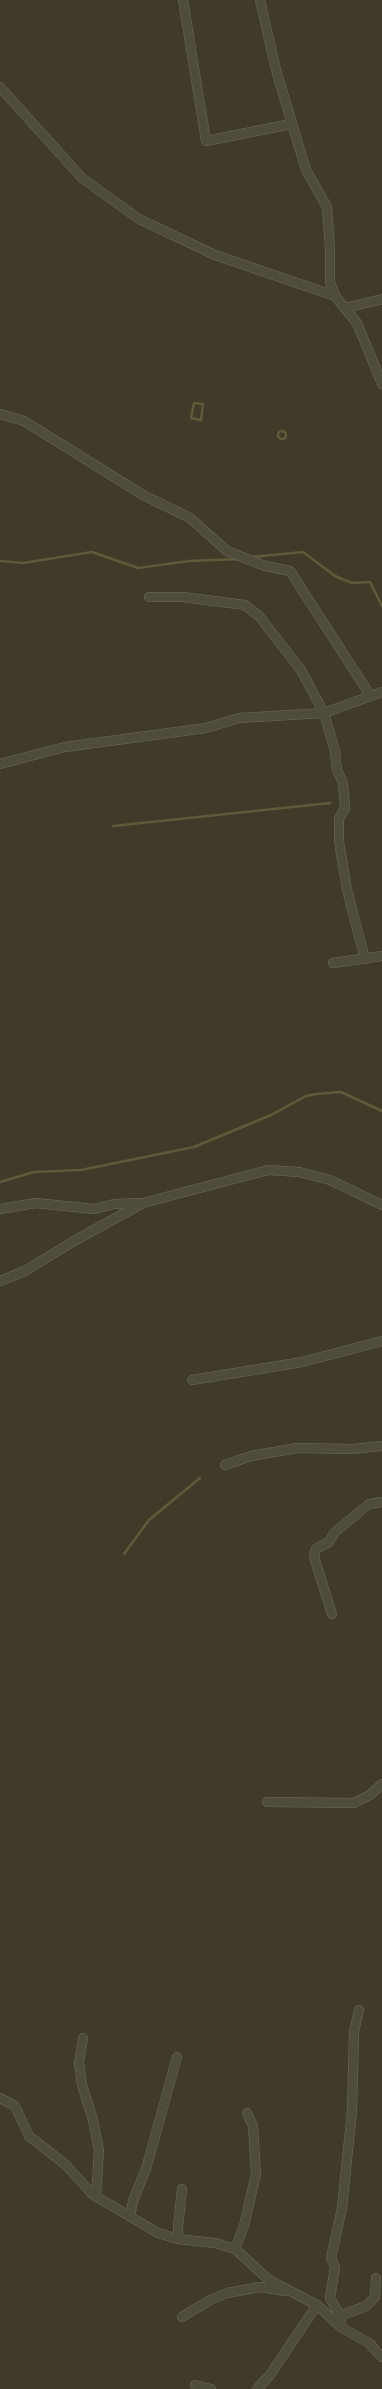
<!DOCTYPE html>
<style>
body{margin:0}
canvas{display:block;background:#3f3b28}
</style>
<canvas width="382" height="2389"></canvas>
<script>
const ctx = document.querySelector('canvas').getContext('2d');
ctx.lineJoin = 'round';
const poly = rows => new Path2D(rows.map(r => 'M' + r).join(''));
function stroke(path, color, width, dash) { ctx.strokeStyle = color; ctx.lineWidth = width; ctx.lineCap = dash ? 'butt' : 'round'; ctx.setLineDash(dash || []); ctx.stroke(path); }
const stream = poly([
 [194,403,203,404,201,420,191,418,194,403],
 '278 435a4 4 0 1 1 8 0a4 4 0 1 1-8 0Z',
 [252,557,303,552,335,576,352,583,370,582,382,606],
 [0,561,23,563,92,552,138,568,189,561,240,559],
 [113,826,330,803],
 [0,1182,34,1172,81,1170,194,1147,271,1115,306,1096,316,1094,341,1092,382,1111],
 [124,1554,149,1520,200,1478]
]);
const street = poly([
 [183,0,206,141,291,124],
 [260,0,276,70,306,170,327,207,330,250,330,282,335,296],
 [0,87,82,178,139,219,215,255,335,296,357,323,382,384],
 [345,308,382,299],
 [0,414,24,421,143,495,190,518,227,551,265,566,290,571,370,695],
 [149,597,183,597,245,605,259,616,301,670,324,713,335,751,337,770,343,783,345,808,339,819,339,841,347,890,365,959],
 [0,764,65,747,206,728,239,718,324,713,382,692],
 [333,963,382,956],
 [0,1209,36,1203,94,1209,114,1204,141,1203],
 [0,1281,25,1271,74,1241,143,1203,268,1170,299,1172,330,1180,382,1205],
 [192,1380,302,1362,382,1341],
 [225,1465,251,1456,297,1448,352,1449,382,1446],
 [332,1614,314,1557,316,1549,329,1542,335,1532,369,1504,382,1502],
 [267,1802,354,1803,370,1795,382,1784],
 [83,2038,79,2063,82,2085,93,2120,99,2150,96,2197],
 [0,2098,15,2106,29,2136,66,2165,92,2194,158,2233,178,2239,215,2243,235,2249,269,2280,317,2305,342,2328,369,2343,382,2357],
 [130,2217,133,2201,146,2169,177,2057],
 [178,2239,178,2227,182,2189],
 [235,2249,244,2226,256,2174,253,2126,247,2113],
 [340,2316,366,2306,375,2297,376,2278],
 [182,2317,210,2300,227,2293,260,2287,286,2291],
 [342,2328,340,2316,330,2298,335,2267,331,2258,342,2208,352,2111,354,2032,359,2010],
 [195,2385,211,2389],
 [257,2389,270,2375,317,2305]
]);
stroke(stream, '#60593a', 2.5);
stroke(street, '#6d6a5a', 10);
stroke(street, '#4f4c3c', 9);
</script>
